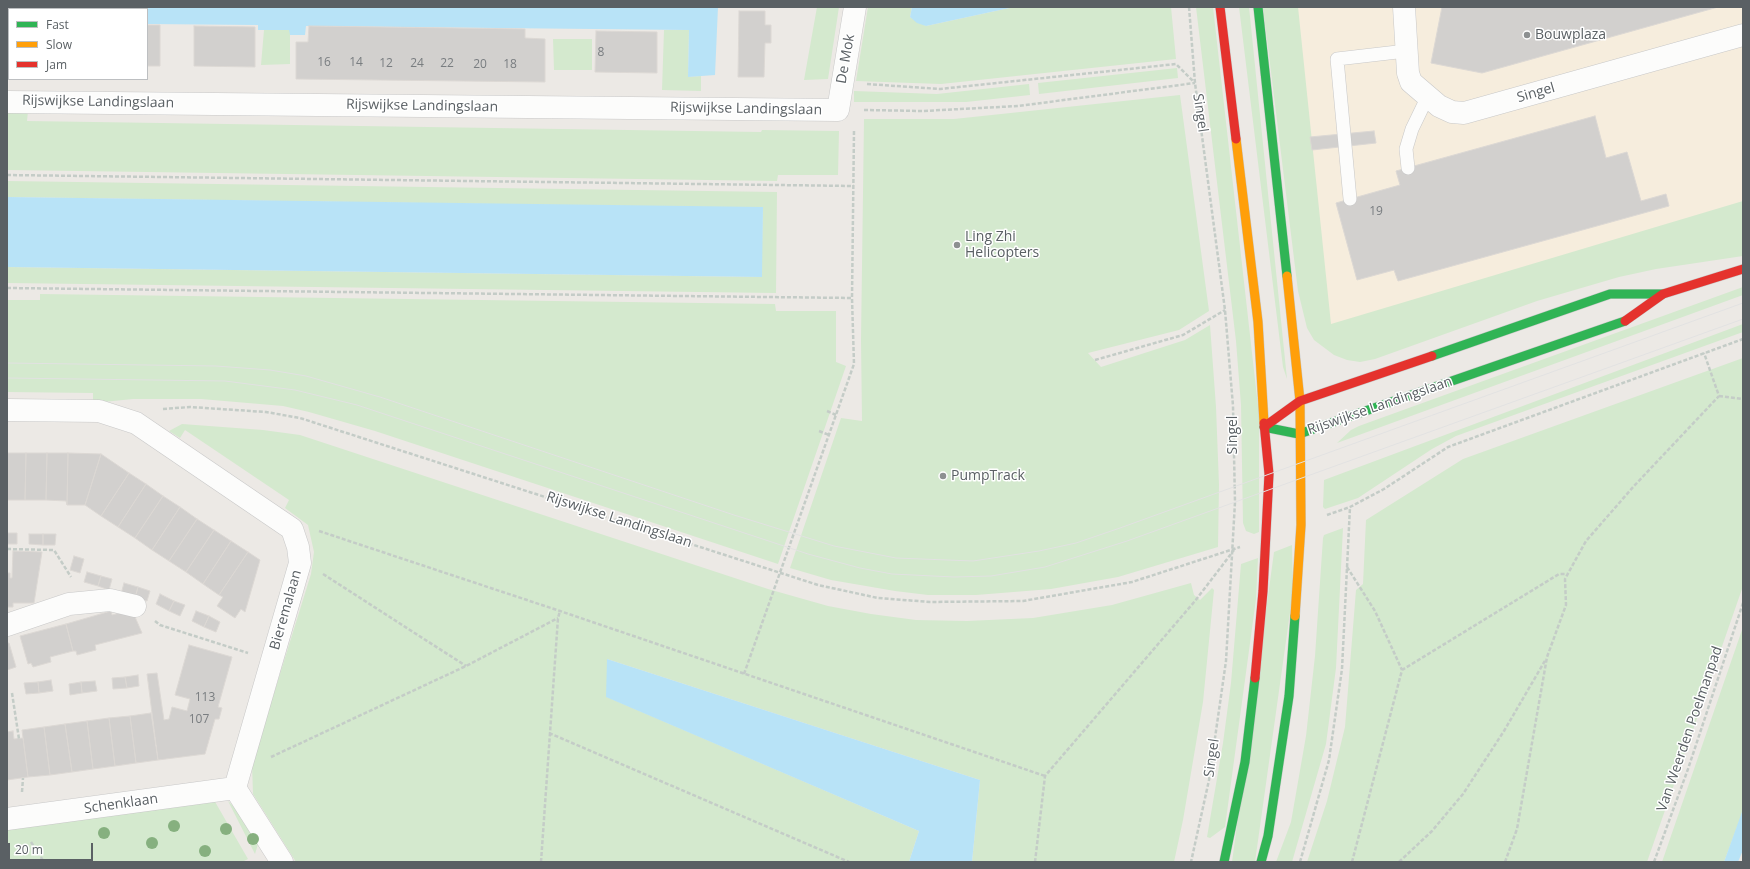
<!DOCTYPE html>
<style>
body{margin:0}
#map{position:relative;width:1750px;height:869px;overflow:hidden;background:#ece9e5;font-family:"Open Sans",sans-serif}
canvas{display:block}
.frame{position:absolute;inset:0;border:8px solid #5a6064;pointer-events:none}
.legend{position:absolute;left:8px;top:8px;width:140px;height:72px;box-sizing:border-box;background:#fff;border:1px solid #bdbfc1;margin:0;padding:5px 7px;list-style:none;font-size:12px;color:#5a6064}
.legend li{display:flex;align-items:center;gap:8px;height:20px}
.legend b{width:20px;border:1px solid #bdbfc1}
.scale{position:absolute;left:8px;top:843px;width:85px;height:18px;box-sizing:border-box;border:2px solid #5a6064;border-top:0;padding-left:5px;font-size:12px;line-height:14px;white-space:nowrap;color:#5a6064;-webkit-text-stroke:3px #fff;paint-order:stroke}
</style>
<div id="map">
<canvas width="1750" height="869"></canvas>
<div class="frame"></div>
<ul class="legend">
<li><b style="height:5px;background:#30b455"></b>Fast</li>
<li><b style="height:5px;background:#ff9f0a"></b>Slow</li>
<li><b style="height:5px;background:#e5322d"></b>Jam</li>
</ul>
<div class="scale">20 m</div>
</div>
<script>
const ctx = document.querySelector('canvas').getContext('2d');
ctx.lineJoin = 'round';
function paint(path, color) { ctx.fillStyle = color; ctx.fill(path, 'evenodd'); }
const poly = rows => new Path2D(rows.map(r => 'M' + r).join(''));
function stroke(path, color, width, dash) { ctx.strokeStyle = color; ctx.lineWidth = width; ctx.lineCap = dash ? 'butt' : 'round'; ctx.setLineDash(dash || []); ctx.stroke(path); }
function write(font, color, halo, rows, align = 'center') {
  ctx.font = font + ' "Open Sans",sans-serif'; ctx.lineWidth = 3; ctx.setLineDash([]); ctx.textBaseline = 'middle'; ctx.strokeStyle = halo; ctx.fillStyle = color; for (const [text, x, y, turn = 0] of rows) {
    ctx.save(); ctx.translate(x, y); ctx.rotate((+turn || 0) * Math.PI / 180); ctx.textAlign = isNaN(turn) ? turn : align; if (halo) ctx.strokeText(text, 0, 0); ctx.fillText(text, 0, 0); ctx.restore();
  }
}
const commercial = poly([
 [1287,7,1743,7,1743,236,1349,350,1308,317]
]);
const green = poly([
 [817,7,839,7,828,79,804,80],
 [868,7,912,7,910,17,926,26,1014,7,1171,7,1176,59,941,84,856,81],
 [1196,7,1213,7,1259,415,1259,532,1254,534,1246,531,1243,523,1241,405,1236,341],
 [1239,7,1249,7,1287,379,1283,367],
 [1263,7,1298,7,1331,324,1743,201,1743,256,1656,269,1619,277,1537,301,1375,359,1360,362,1347,360,1334,355,1314,340,1307,328,1298,291],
 [264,30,290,30,290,64,261,65],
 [664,30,689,30,688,77,701,76,701,91,662,90],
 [553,39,592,39,592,70,554,70],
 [1177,68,1178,78,1039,94,1038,83],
 [1029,84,1030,95,966,102,854,102,854,91,937,94],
 [1180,95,1209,311,1179,330,1088,353,1101,367,1185,340,1210,325,1216,407,1219,485,1218,547,1118,577,1051,589,976,595,928,595,895,591,831,580,790,568,841,418,862,421,861,340,864,119,954,119],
 [7,111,28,111,27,121,761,132,762,130,839,131,838,175,778,175,777,181,7,170],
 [7,181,777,192,776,293,7,283,7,267,761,277,763,208,7,197],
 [1743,287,1743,295,1337,443,1351,430,1359,426],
 [40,294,775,304,776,311,836,311,836,362,846,366,778,564,375,431,309,412,283,406,201,399,133,399,93,403,93,393,7,392,7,300,40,300],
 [1743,324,1743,332,1456,436,1432,449,1358,498,1325,509,1323,507,1324,480],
 [1743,358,1743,586,1647,862,1307,862,1327,801,1345,727,1356,590,1363,584,1366,520,1463,459],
 [182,424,263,430,300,435,768,589,828,606,871,614,916,620,967,621,1033,618,1112,605,1191,583,1194,595,1200,600,1212,588,1214,590,1203,702,1183,820,1174,862,972,862,980,780,607,659,607,697,919,831,909,862,296,862,253,794,252,764,311,574,314,552,308,525,285,508,289,500,185,430,180,438,169,431],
 [1343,528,1336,668,1326,744,1292,862,1276,862,1291,822,1306,736,1315,656,1323,538,1324,535],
 [1292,545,1293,591,1255,862,1232,862,1274,552],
 [1258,558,1256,599,1225,827,1210,838,1207,837,1223,743,1231,683,1241,564],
 [1743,627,1743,809,1739,822,1724,862,1662,862],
 [214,800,248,859,242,862,7,862,7,828],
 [228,801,242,814,258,844,255,854]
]);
const water = poly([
 [7,7,718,7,715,75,688,77,689,30,306,26,305,35,290,35,289,30,258,30,258,25,147,24,147,9,9,9,9,23,7,23],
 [912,7,1014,7,926,26,917,23,910,17],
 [7,197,763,207,762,277,7,267],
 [607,659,980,780,972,862,909,862,919,831,606,697],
 [1743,809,1743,850,1738,862,1724,862]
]);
const building = poly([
 [1442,7,1718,7,1482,73,1431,63,1442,7],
 [739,11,765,11,765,25,771,25,771,43,765,43,764,77,738,77,739,11],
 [147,25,160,25,160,66,147,66,147,25],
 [194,26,255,27,255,67,194,66,194,26],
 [309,26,525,29,525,38,545,39,545,82,296,79,296,42,308,42,309,26],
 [596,31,657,32,657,73,595,72,596,31],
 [1595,116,1606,158,1627,152,1641,201,1666,194,1669,206,1398,281,1394,270,1357,280,1336,203,1400,185,1396,171,1595,116],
 [1374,131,1376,143,1312,150,1310,137,1374,131],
 [7,453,26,453,25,500,7,500,7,453],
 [26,453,47,453,46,500,25,500,26,453],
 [47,453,68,453,67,505,66,501,46,500,47,453],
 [68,453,101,454,85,505,67,505,68,453],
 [101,454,129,473,101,516,85,505,101,454],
 [129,473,146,484,118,527,101,516,129,473],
 [146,484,163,496,135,538,118,527,146,484],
 [163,496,180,507,152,550,135,538,163,496],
 [180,507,197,519,169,561,152,550,180,507],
 [197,519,214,530,186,572,169,561,197,519],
 [214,530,231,541,203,584,186,572,214,530],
 [7,533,17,533,17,544,7,544,7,533],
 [29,534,43,534,43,545,29,544,29,534],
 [43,534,56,534,55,545,43,545,43,534],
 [231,541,248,552,219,595,203,584,231,541],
 [13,551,42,552,34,603,13,603,13,607,7,607,7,573,10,573,10,578,12,578,13,551],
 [248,552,260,560,245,612,241,609,235,618,217,606,223,597,219,595,248,552],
 [74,556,84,559,80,573,70,570,74,556],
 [87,572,101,576,98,586,84,582,87,572],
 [101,576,112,579,109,590,98,586,101,576],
 [124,583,138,587,135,598,121,594,124,583],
 [138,587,150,591,147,601,135,598,138,587],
 [160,594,174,601,169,611,156,604,160,594],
 [174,601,185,605,180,616,169,611,174,601],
 [132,610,142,633,95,645,96,650,77,655,76,651,73,651,66,624,111,611,112,615,132,610],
 [196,611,209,616,204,627,192,621,196,611],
 [209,616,220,622,216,632,204,627,209,616],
 [66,624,73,651,50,657,51,662,33,667,31,663,28,664,20,636,66,624],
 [7,643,9,643,16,667,7,670,7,643],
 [189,645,232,657,218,707,222,708,219,719,215,719,205,754,158,760,147,674,157,673,164,720,169,719,172,707,187,711,190,699,175,695,189,645],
 [138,675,139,686,127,688,125,677,138,675],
 [125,677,127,688,113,689,112,678,125,677],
 [51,680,53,691,39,693,38,682,51,680],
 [95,681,97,691,82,693,81,682,95,681],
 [38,682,39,693,26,694,24,683,38,682],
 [81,682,82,693,70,695,69,684,81,682],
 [151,713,158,760,136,763,130,716,151,713],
 [130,716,136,763,115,766,109,718,130,716],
 [109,718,115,766,93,769,87,721,109,718],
 [87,721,93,769,72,772,65,724,87,721],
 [65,724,72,772,50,775,44,727,65,724],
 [44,727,50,775,28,777,22,730,44,727],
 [13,731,14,739,23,738,28,777,7,780,7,732,13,731]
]);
const path = poly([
 [1189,7,1195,83,1225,310,1233,406,1235,502,1226,661,1209,780,1191,862],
 [867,84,940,89,1176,64,1195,83],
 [864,110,923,111,1018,106,1195,83],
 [7,175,854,186],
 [7,288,852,298],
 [1095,360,1183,335,1225,310],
 [1719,396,1743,399],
 [163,409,190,407,266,412,300,418,818,585,878,598,930,602,1023,601,1132,582,1240,547],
 [827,411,836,415],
 [819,431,829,435],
 [1327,515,1350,507,1384,489,1448,447,1743,339],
 [319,531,560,611,1045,776],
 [7,549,54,550,71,577],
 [1347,567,1375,611,1402,670],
 [323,574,466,666],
 [155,621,160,625,248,653],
 [744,674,854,364,852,298,854,131],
 [12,693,19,739],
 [549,733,849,862],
 [271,757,466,666,558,618],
 [22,792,23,778],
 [31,842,44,862],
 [541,862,558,618,560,611],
 [1035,862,1045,776,1195,601,1234,550],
 [1300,862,1329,760,1342,669,1350,507],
 [1352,862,1402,670,1559,574,1568,574],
 [1399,862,1432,831,1463,794,1504,731,1546,659],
 [1505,862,1517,829,1547,657,1566,605,1565,579,1586,541,1634,486,1719,396,1704,353],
 [1654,862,1688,769,1743,603]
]);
const lane = poly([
 [1408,168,1406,149,1412,129,1427,98],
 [1350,199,1337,59,1406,51]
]);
const street = poly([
 [1404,7,1408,73,1411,82,1439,106,1452,112,1464,113,1743,35],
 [7,102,838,110,855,7],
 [7,410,99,411,136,423,292,529,298,547,300,563,235,788,282,862],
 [7,625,69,604,110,600,135,606],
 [7,819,235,788]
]);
const fast = poly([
 [1258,7,1287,276],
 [1432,356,1610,294,1663,294],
 [1264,427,1299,434,1625,321],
 [1224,862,1245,762,1255,678],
 [1261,862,1268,836,1289,696,1295,616]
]);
const slow = poly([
 [1236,139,1258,322,1264,423],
 [1287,276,1300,401,1301,525,1295,616]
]);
const jam = poly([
 [1220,7,1236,139],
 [1625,321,1663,294,1743,269],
 [1264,427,1300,401,1432,356],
 [1255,678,1263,591,1269,474,1264,423]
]);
const tram = poly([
 [7,363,216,366,270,370,306,376,380,397,734,515,834,546,896,558,973,561,1039,551,1076,543,1120,528,1743,303],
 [7,378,225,381,295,390,357,405,808,554,860,568,892,574,954,577,991,576,1045,567,1127,541,1743,319]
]);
const trees = [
 [174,826],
 [226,829],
 [104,833],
 [253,839],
 [152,843],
 [205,851]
];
const markers = [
 [1527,35,4,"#8d9091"],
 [957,245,4,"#8d9091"],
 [943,476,4,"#8d9091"]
];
const numberNames = [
 ["8",601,53],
 ["16",324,63],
 ["14",356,63],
 ["12",386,64],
 ["24",417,64],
 ["22",447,64],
 ["20",480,65],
 ["18",510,65],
 ["19",1376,212],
 ["113",205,698],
 ["107",199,720]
];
const poiNames = [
 ["Bouwplaza",1535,35],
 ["Ling Zhi",965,237],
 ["Helicopters",965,253],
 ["PumpTrack",951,476]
];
const streetNames = [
 ["De Mok",846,59,-80],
 ["Singel",1536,93,-16],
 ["Rijswijkse Landingslaan",98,102,1],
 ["Rijswijkse Landingslaan",422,106,1],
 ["Rijswijkse Landingslaan",746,109,1],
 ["Singel",1200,113,82],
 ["Rijswijkse Landingslaan",1380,406,-19],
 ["Singel",1233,435,-90],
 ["Rijswijkse Landingslaan",619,520,18],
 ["Bieremalaan",286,610,-74],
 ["Van Weerden Poelmanpad",1690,729,-71],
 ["Singel",1212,758,-82],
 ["Schenklaan",121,804,-8]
];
paint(commercial, '#f6eddd');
paint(green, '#d4e9ce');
paint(water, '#b8e3f7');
paint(building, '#d2d0ce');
stroke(building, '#dcd8d4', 1);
stroke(lane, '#c8c8c8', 14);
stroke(street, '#c8c8c8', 23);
stroke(fast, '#c8c8c8', 10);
stroke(slow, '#c8c8c8', 10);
stroke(jam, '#c8c8c8', 10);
stroke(path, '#c4ccc7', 2.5, [4, 2]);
stroke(lane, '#fcfcfb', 13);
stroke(street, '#fcfcfb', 22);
stroke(fast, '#30b455', 9);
stroke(slow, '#ff9f0a', 9);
stroke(jam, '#e5322d', 9);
stroke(tram, '#e2e2e2', 1);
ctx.fillStyle = '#86b07f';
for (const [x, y] of trees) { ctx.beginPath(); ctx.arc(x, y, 6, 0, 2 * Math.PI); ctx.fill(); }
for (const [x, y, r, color] of markers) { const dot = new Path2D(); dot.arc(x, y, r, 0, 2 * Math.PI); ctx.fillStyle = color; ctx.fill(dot); stroke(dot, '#fff', 1.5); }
write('12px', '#797d80', null, numberNames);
write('14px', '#5a6064', '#fff', poiNames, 'left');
write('14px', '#5a6064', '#fff', streetNames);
</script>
